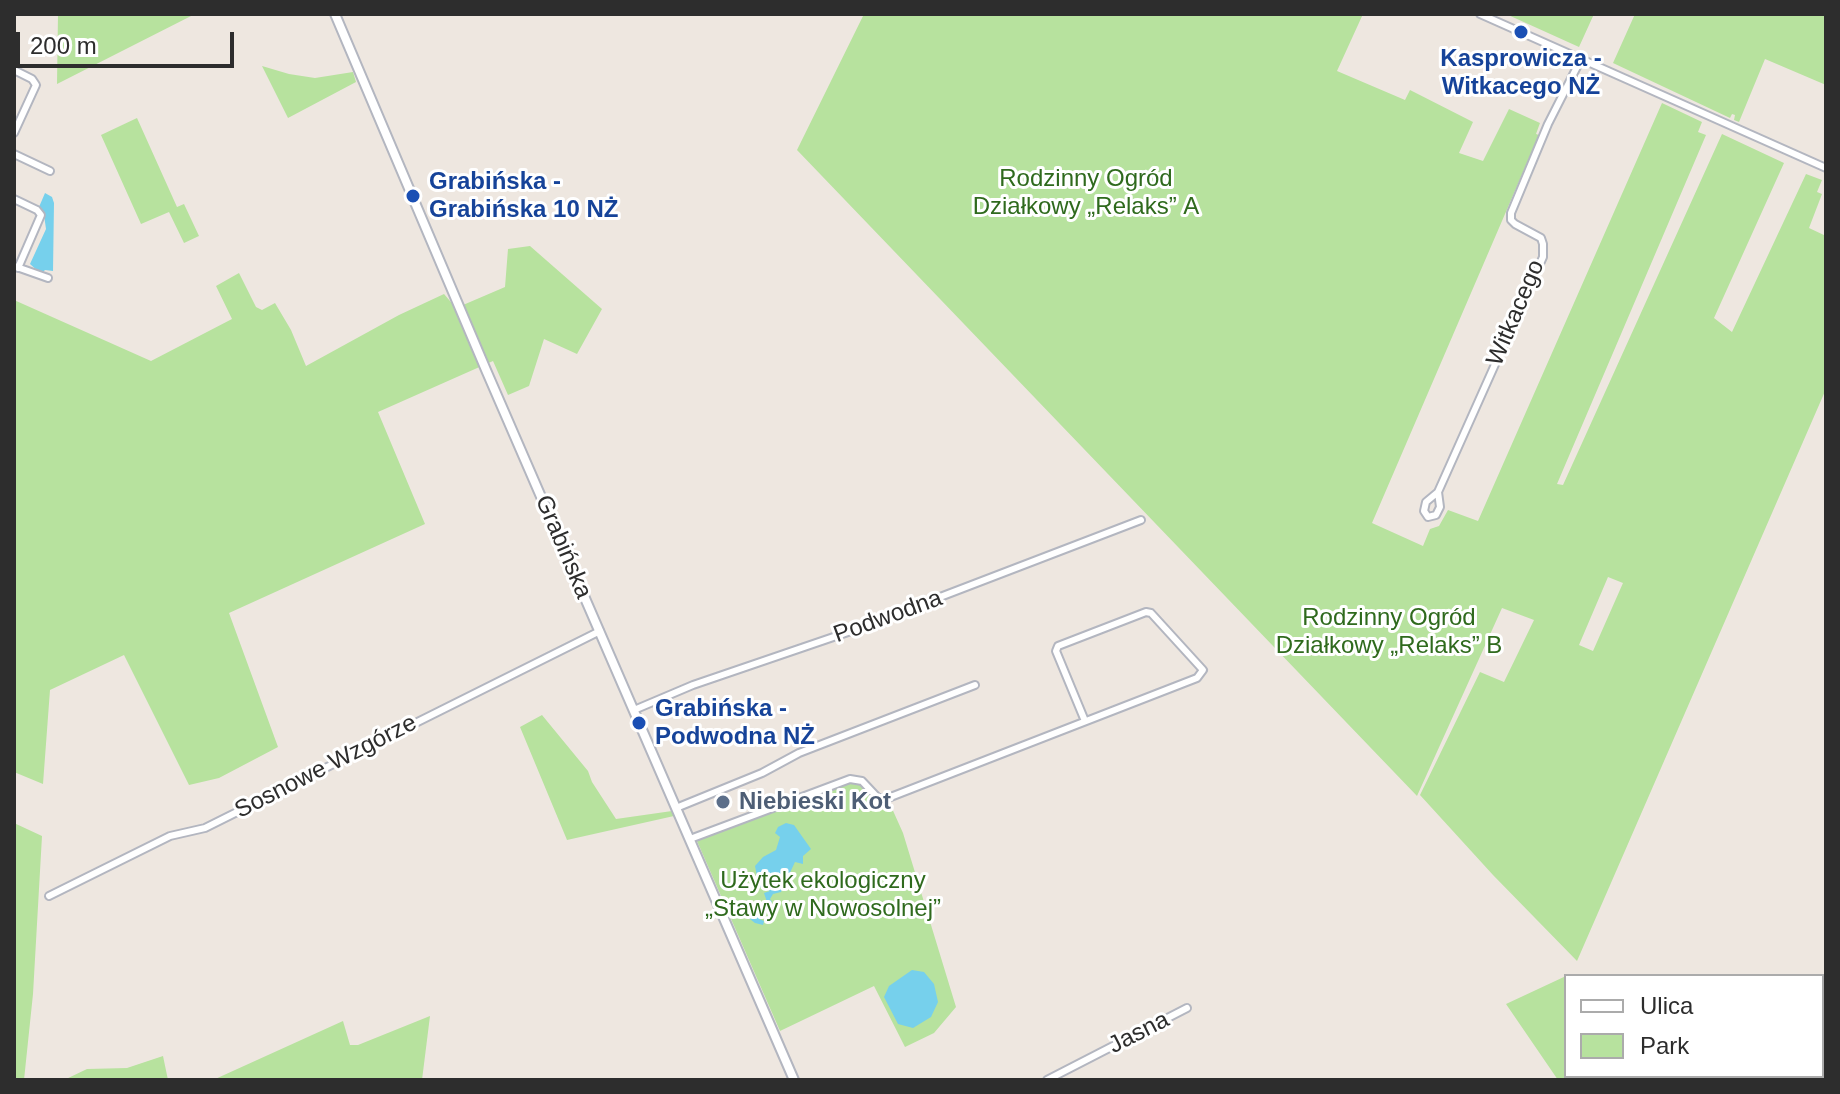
<!DOCTYPE html>
<meta charset="utf-8">
<style>
body{margin:0}
#map{position:relative;width:1840px;height:1094px;overflow:hidden;background:#eee7e0;font-family:Arial,sans-serif}
canvas{display:block}
.frame{position:absolute;inset:0;border:16px solid #2d2d2d;pointer-events:none}
.legend{position:absolute;left:1564px;top:974px;width:260px;height:104px;box-sizing:border-box;background:#fff;border:2px solid #ababab;margin:0;padding:10px 14px;list-style:none;font-size:24px;color:#2d2d2d}
.legend li{display:flex;align-items:center;gap:16px;height:40px}
.legend b{width:40px;border:2px solid #ababab}
.scale{position:absolute;left:16px;top:32px;width:218px;height:36px;box-sizing:border-box;border:4px solid #2d2d2d;border-top:0;padding-left:10px;font-size:24px;line-height:28px;white-space:nowrap;color:#2d2d2d;-webkit-text-stroke:6px #fff;paint-order:stroke}
</style>
<div id="map">
<canvas width="1840" height="1094"></canvas>
<div class="frame"></div>
<ul class="legend">
<li><b style="height:10px;background:#fff"></b>Ulica</li>
<li><b style="height:22px;background:#b7e29e"></b>Park</li>
</ul>
<div class="scale">200 m</div>
</div>
<script>
const ctx = document.querySelector('canvas').getContext('2d');
ctx.lineJoin = 'round';
function paint(path, color) { ctx.fillStyle = color; ctx.fill(path, 'evenodd'); }
const poly = rows => new Path2D(rows.map(r => 'M' + r).join(''));
function stroke(path, color, width, dash) { ctx.strokeStyle = color; ctx.lineWidth = width; ctx.lineCap = dash ? 'butt' : 'round'; ctx.setLineDash(dash || []); ctx.stroke(path); }
function write(font, color, halo, rows, align = 'center') {
  ctx.font = font + ' Arial,sans-serif'; ctx.lineWidth = 6; ctx.setLineDash([]); ctx.textBaseline = 'middle'; ctx.strokeStyle = halo; ctx.fillStyle = color; for (const [text, x, y, turn = 0] of rows) {
    ctx.save(); ctx.translate(x, y); ctx.rotate((+turn || 0) * Math.PI / 180); ctx.textAlign = isNaN(turn) ? turn : align; if (halo) ctx.strokeText(text, 0, 0); ctx.fillText(text, 0, 0); ctx.restore();
  }
}
const green = poly([
 [58,14,195,14,57,84],
 [864,14,1363,14,1337,71,1405,100,1410,90,1473,122,1459,153,1483,161,1509,109,1540,123,1536,134,1539,135,1372,523,1423,546,1430,529,1439,526,1448,510,1478,521,1662,103,1702,122,1698,132,1706,135,1557,484,1563,485,1722,134,1784,163,1714,318,1732,332,1806,174,1822,180,1817,192,1822,194,1809,228,1826,236,1826,389,1577,961,1493,875,1420,795,1480,672,1504,682,1534,620,1502,608,1417,796,797,150],
 [1608,577,1623,583,1593,651,1579,645],
 [1506,14,1594,14,1579,47],
 [1635,14,1826,14,1826,85,1765,59,1739,122,1734,120,1735,115,1732,114,1730,118,1613,63],
 [262,66,289,74,315,78,353,72,356,82,288,118],
 [137,118,177,207,184,204,199,236,184,243,169,212,141,224,101,135],
 [530,246,602,309,577,354,544,339,529,386,508,395,493,361,378,412,425,524,229,613,278,747,219,778,189,785,124,655,50,690,43,784,14,772,14,300,151,361,232,319,216,286,239,273,256,307,262,310,275,303,291,330,306,366,399,315,444,294,456,308,505,287,508,249],
 [542,715,588,771,592,782,616,819,672,811,674,816,567,840,520,727],
 [847,783,860,785,879,807,890,804,903,833,956,1007,934,1033,905,1047,874,986,780,1031,697,841],
 [14,823,42,836,33,994,24,1080,14,1080],
 [1566,976,1566,1076,1688,1076,1690,1078,1692,1076,1763,1076,1761,1080,1558,1080,1506,1004],
 [430,1016,422,1080,213,1080,343,1021,350,1045,358,1045],
 [163,1056,168,1080,64,1080,87,1069,127,1068]
]);
const water = poly([
 [45,193,52,197,54,203,53,271,45,270,41,274,30,264,46,229,44,215,39,207],
 [786,823,794,825,811,849,803,856,803,864,795,862,781,892,773,894,770,899,772,902,759,919,764,921,763,925,755,923,746,916,758,912,755,905,760,901,764,905,767,902,764,893,770,891,755,885,758,881,755,866,763,857,776,850,780,837,775,833,778,827],
 [912,970,924,972,934,984,938,1002,931,1017,913,1028,898,1024,884,997,889,986]
]);
const minor = poly([
 [1480,14,1826,168],
 [14,70,32,79,36,85,14,133],
 [14,154,50,171],
 [14,199,37,210,41,215,18,268],
 [14,266,48,278],
 [1438,492,1426,502,1424,511,1428,517,1436,515,1440,507,1438,492,1543,257,1543,244,1541,238,1515,224,1511,220,1511,213,1548,124,1581,59],
 [634,710,693,685,854,630,1141,520],
 [676,808,762,773,799,753,975,685],
 [690,839,850,779,862,781,878,798,888,798,1197,678,1203,670,1151,613,1146,612,1058,646,1056,651,1085,721],
 [49,896,170,836,205,828,600,631],
 [1047,1080,1187,1008]
]);
const tertiary = poly([
 [335,14,486,370,794,1080]
]);
const markers = [
 [1521,32,8,"#1a4fb4"],
 [413,196,8,"#1a4fb4"],
 [639,723,8,"#1a4fb4"],
 [723,802,8,"#5c6f8a"]
];
const transitNames = [
 ["Kasprowicza -",1521,59,"center"],
 ["Witkacego NŻ",1521,87,"center"],
 ["Grabińska -",429,182],
 ["Grabińska 10 NŻ",429,210],
 ["Grabińska -",655,709],
 ["Podwodna NŻ",655,737]
];
const parkNames = [
 ["Rodzinny Ogród",1086,179],
 ["Działkowy „Relaks” A",1086,207],
 ["Rodzinny Ogród",1389,618],
 ["Działkowy „Relaks” B",1389,646],
 ["Użytek ekologiczny",823,881],
 ["„Stawy w Nowosolnej”",823,909]
];
const streetNames = [
 ["Witkacego",1516,313,-67],
 ["Grabińska",563,547,67],
 ["Podwodna",888,617,-20],
 ["Sosnowe Wzgórze",326,767,-27],
 ["Jasna",1139,1033,-27]
];
const serviceNames = [
 ["Niebieski Kot",739,802]
];
paint(green, '#b7e29e');
paint(water, '#76d0ec');
stroke(minor, '#b3b6c0', 10);
stroke(tertiary, '#b3b6c0', 12);
stroke(minor, '#fff', 6);
stroke(tertiary, '#fff', 8);
for (const [x, y, r, color] of markers) { const dot = new Path2D(); dot.arc(x, y, r, 0, 2 * Math.PI); ctx.fillStyle = color; ctx.fill(dot); stroke(dot, '#fff', 3); }
write('bold 24px', '#164399', '#fff', transitNames, 'left');
write('24px', '#2f6a1d', '#fff', parkNames);
write('24px', '#2d2d2d', '#fff', streetNames);
write('bold 24px', '#4e5e75', '#fff', serviceNames, 'left');
</script>
